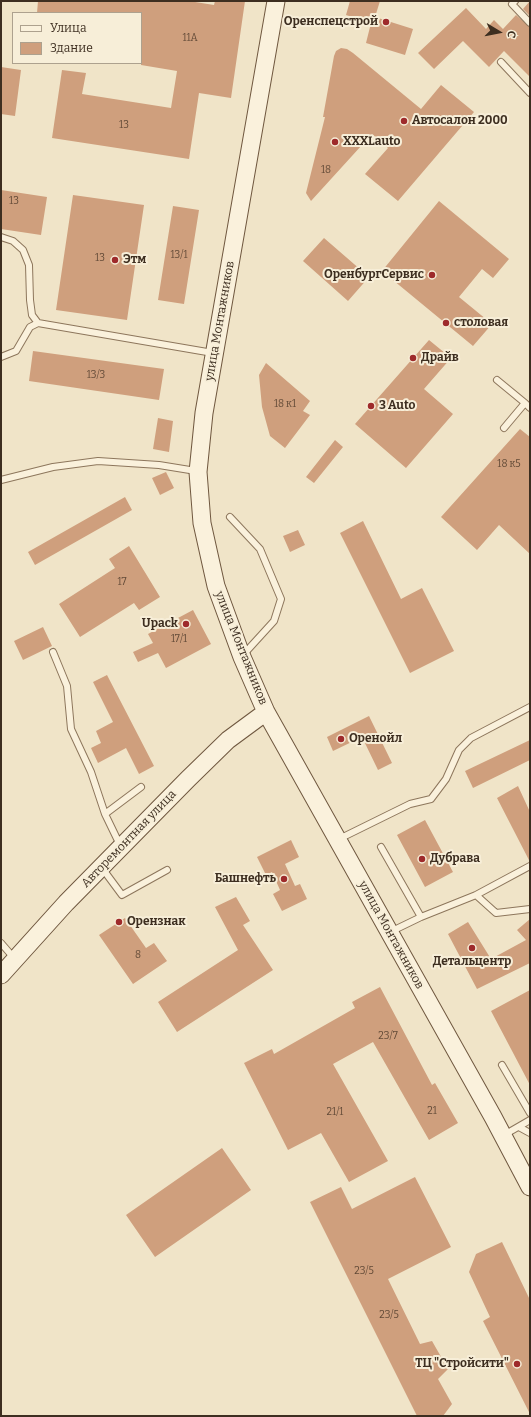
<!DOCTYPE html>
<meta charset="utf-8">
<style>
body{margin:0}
#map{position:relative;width:531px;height:1417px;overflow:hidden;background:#f0e4c8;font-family:Bitter,serif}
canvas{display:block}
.frame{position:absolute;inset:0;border:2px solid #3d2e20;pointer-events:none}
.legend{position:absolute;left:12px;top:12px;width:130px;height:52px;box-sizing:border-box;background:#f7eed8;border:1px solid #ada18e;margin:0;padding:5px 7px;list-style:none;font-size:12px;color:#3d2e20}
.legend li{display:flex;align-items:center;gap:8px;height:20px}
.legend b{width:20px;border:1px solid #ada18e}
.north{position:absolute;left:479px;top:12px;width:40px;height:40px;-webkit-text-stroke:3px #f7eed8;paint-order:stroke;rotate:100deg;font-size:11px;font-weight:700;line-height:16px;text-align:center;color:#3d2e20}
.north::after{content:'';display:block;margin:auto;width:14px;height:18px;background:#3d2e20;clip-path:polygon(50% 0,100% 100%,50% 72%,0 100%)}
</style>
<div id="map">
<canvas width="531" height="1417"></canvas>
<div class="frame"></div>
<ul class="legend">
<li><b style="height:5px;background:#faf1dc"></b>Улица</li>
<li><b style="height:11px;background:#cf9f7d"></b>Здание</li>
</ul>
<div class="north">С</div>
</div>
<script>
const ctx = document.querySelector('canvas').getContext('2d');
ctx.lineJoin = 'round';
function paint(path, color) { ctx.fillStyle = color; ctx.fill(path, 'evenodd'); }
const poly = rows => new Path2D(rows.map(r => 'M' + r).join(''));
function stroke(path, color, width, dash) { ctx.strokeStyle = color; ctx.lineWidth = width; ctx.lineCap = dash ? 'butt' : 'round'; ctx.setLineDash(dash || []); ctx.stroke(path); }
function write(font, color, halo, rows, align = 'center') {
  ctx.font = font + ' Bitter,serif'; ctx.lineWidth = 4; ctx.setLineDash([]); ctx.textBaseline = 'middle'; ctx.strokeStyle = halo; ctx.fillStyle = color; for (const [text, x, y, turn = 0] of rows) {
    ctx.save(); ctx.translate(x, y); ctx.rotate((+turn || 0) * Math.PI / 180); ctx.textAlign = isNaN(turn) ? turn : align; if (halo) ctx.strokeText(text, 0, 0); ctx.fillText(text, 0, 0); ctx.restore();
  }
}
const building = poly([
 [38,1,189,1,214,5,215,1,245,1,231,98,199,93,189,159,52,138,62,70,86,73,82,94,171,108,177,71,141,65,141,13,37,13],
 [350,1,380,1,375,17,413,29,405,55,366,43,371,23,346,15],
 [530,1,530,16,523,9],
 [466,8,486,29,494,20,503,29,516,15,530,27,530,77,504,51,489,67,463,41,434,69,418,53],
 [341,48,347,49,353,53,421,109,441,85,474,112,398,201,365,174,388,148,372,134,311,201,306,193,325,117,323,117,334,56,336,51],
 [1,67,21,70,15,116,1,114],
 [1,190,47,197,41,235,1,229],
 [73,195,144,205,127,320,56,310],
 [439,201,509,259,493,278,482,269,459,297,492,324,473,346,382,271],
 [173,206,199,210,184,304,158,300],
 [324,238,369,277,348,301,303,261],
 [429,340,451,358,424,389,453,414,406,468,355,424],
 [33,351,164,369,159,400,29,381],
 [266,363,310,401,303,411,310,415,285,448,270,436,262,407,259,375],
 [158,418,173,421,169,452,153,449],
 [520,429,530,437,530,554,499,525,477,550,441,517],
 [335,440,343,447,314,483,306,477],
 [166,472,174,488,160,495,152,478],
 [125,497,132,510,35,565,28,552],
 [363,521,401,599,422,588,454,651,410,673,340,533],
 [298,530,305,545,290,552,283,536],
 [129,546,160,597,139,610,134,603,80,637,59,604,115,568,109,559],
 [193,610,211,644,166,668,158,653,138,662,133,652,153,643,148,634],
 [43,627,52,646,23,660,14,641],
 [107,675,154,766,139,774,126,748,98,763,91,748,101,743,96,731,113,722,93,682],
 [369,716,392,763,378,770,362,737,333,751,327,737],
 [530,740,530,760,473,788,465,771],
 [518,786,530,812,530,862,497,798],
 [425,820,453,872,425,887,397,835],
 [291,840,299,857,285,864,295,886,300,884,307,899,282,911,273,894,280,890,272,872,266,875,257,857],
 [236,897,250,921,243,925,273,970,177,1032,158,1002,238,950,215,907],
 [125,918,146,948,154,943,167,961,133,984,99,935],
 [530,919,530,963,477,989,448,934,468,922,491,959,526,940,517,930],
 [380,987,432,1085,435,1083,458,1123,429,1140,373,1042,333,1064,388,1161,349,1182,321,1133,288,1150,244,1063,272,1049,274,1054,355,1008,352,1002],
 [530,990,530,1085,491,1011],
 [222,1148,251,1190,155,1257,126,1215],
 [415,1177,451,1247,388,1279,420,1344,432,1341,448,1369,438,1379,452,1404,443,1416,417,1416,310,1202,341,1187,352,1209],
 [502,1242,530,1300,530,1414,483,1321,490,1317,469,1272,476,1254]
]);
const lane = poly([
 [515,1,512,4,530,23],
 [501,62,530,93],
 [1,237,13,241,23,250,29,265,30,300,32,315,38,323],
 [1,357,16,351,30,327,38,323,213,353],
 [497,380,525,403],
 [504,428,525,403,530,408],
 [1,480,53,467,98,461,159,465,196,471],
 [230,517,260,549,281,599,274,621,243,655],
 [53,652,67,686,71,729,91,772,105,814],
 [339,839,410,804,431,799,446,779,459,750,471,738,530,707],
 [120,845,105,814,141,787],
 [381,847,421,917],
 [102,868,122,895,167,870],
 [476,895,496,913,530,909],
 [390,932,421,917,476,895,530,866],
 [1,943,14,958],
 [502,1065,530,1113],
 [519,1127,530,1133],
 [504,1135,530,1120]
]);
const secondary = poly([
 [276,1,204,413,198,472,202,523,216,586,242,657,266,712,493,1117,530,1187],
 [1,975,66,903,188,779,228,740,266,712]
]);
const markers = [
 [386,22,4,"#9e2a2b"],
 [404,121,4,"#9e2a2b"],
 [335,142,4,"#9e2a2b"],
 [115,260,4,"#9e2a2b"],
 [432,275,4,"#9e2a2b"],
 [446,323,4,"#9e2a2b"],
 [413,358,4,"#9e2a2b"],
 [371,406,4,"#9e2a2b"],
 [186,624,4,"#9e2a2b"],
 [341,739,4,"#9e2a2b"],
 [422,859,4,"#9e2a2b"],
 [284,879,4,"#9e2a2b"],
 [119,922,4,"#9e2a2b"],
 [472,948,4,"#9e2a2b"],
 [517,1364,4,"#9e2a2b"]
];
const numberNames = [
 ["11А",190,38],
 ["13",124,125],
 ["18",326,170],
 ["13",14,201],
 ["13/1",179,255],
 ["13",100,258],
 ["13/3",96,375],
 ["18 к1",285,404],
 ["18 к5",509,464],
 ["17",122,582],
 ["17/1",179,639],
 ["8",138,955],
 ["23/7",388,1036],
 ["21",432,1111],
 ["21/1",335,1112],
 ["23/5",364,1271],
 ["23/5",389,1315]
];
const poiNames = [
 ["Оренспецстрой",378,22,"right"],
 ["Автосалон 2000",412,121],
 ["XXXLauto",343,142],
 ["Этм",123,260],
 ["ОренбургСервис",424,275,"right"],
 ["столовая",454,323],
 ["Драйв",421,358],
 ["3 Auto",379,406],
 ["Upack",178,624,"right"],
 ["Оренойл",349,739],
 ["Дубрава",430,859],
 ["Башнефть",276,879,"right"],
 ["Орензнак",127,922],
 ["Детальцентр",472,962,"center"],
 ["ТЦ \"Стройсити\"",509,1364,"right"]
];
const streetNames = [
 ["улица Монтажников",220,321,-80],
 ["улица Монтажников",241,648,68],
 ["Авторемонтная улица",129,839,-46],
 ["улица Монтажников",391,935,61]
];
paint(building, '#cf9f7d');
stroke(lane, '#8d765c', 8);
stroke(secondary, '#6f573f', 19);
stroke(lane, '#faf1dc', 6);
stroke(secondary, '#faf1dc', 17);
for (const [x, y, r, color] of markers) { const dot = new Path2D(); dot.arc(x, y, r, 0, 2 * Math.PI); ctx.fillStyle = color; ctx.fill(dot); stroke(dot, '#f7eed8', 1.5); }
write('10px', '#624a37', null, numberNames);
write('bold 12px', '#3d2e20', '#f7eed8', poiNames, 'left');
write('12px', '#3d2e20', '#f7eed8', streetNames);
</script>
